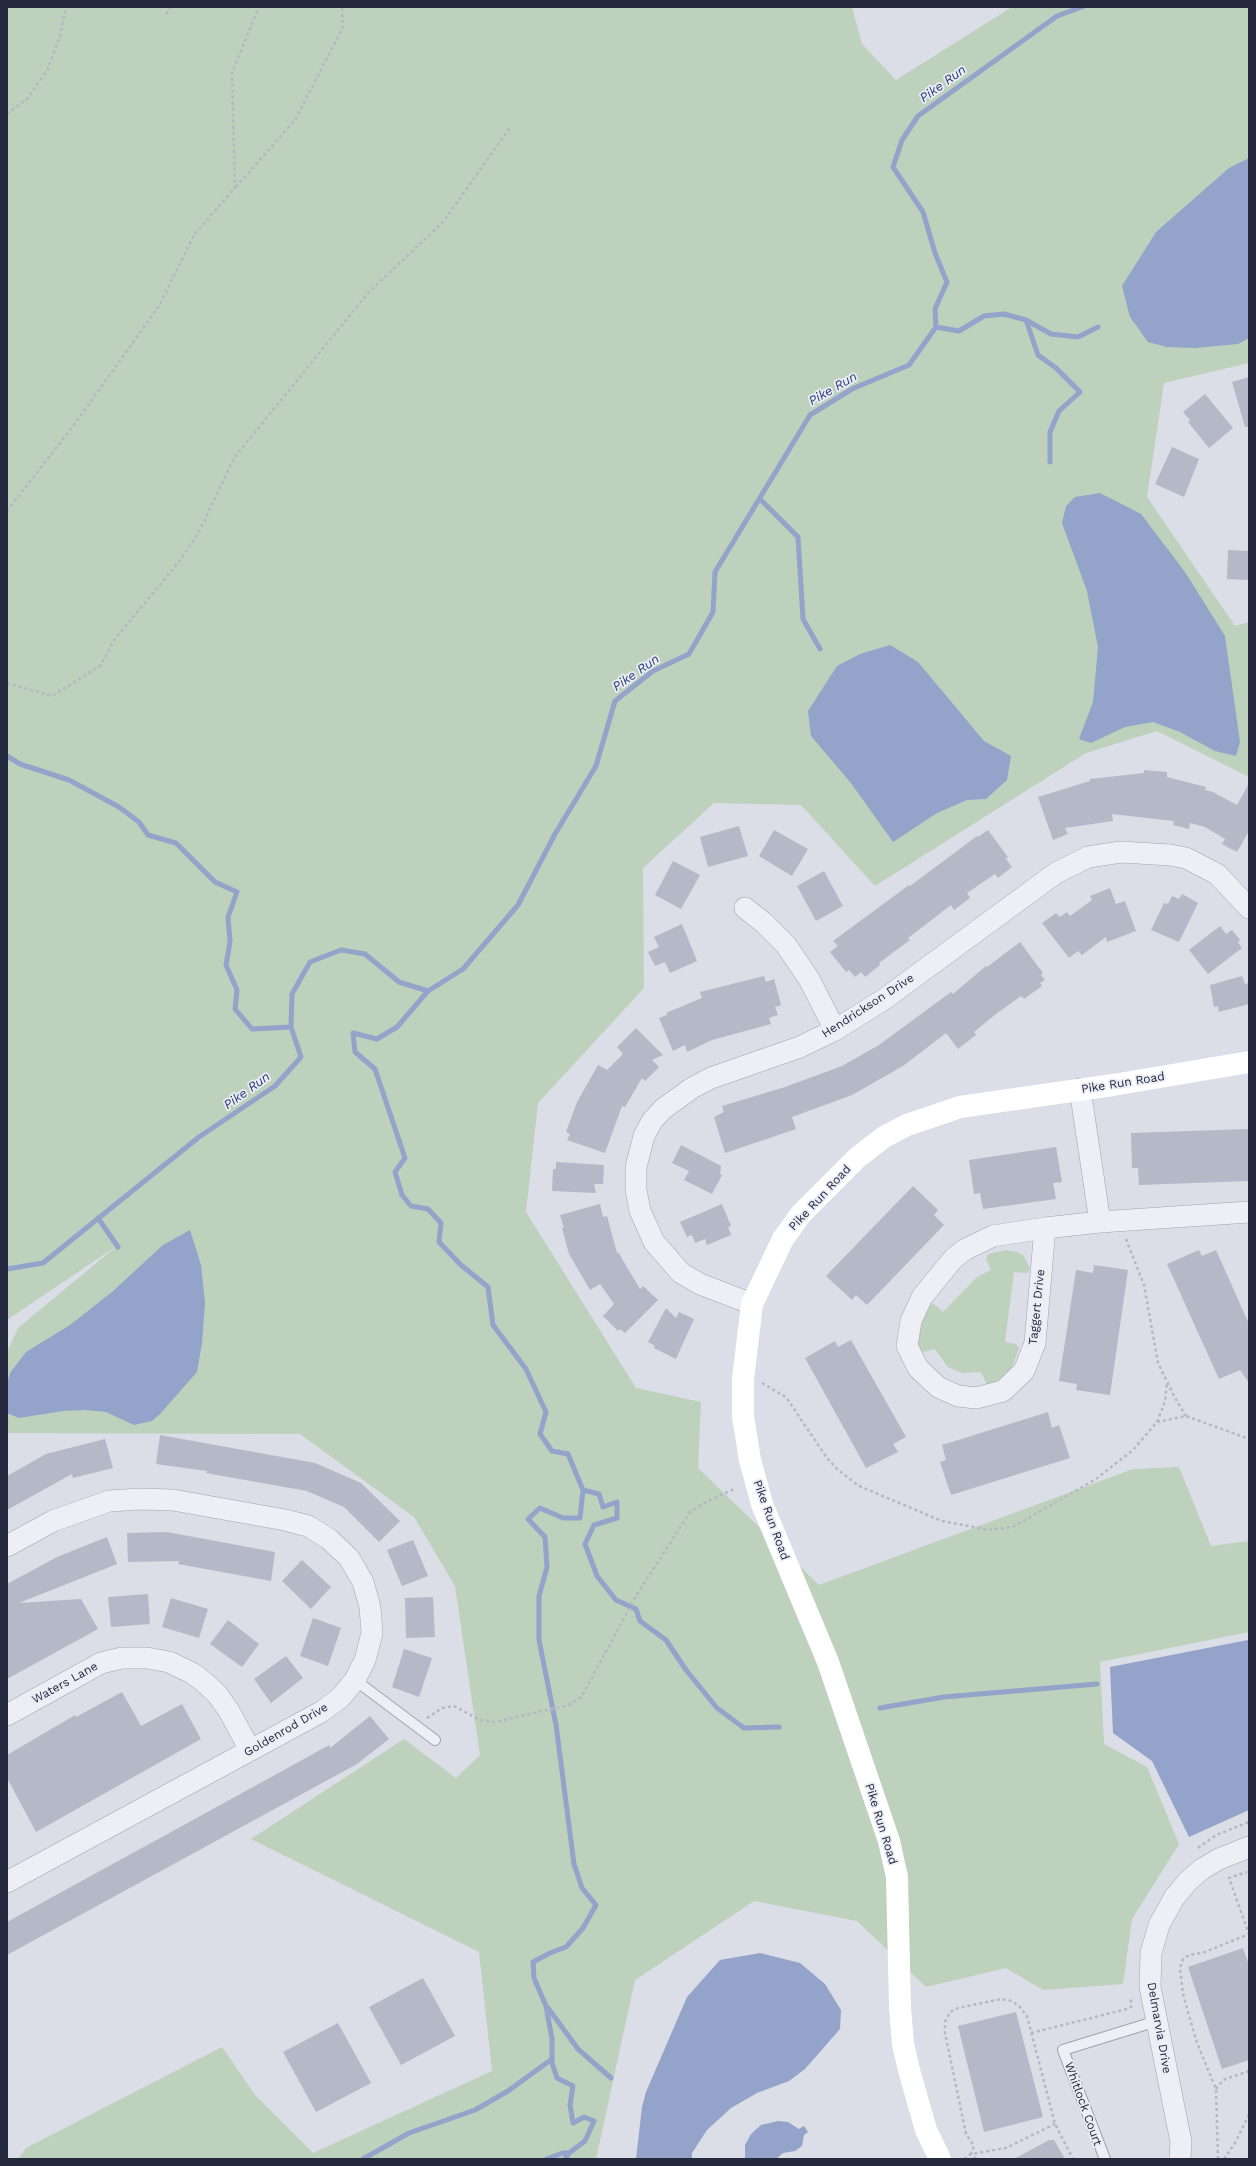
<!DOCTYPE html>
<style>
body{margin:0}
#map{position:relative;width:1256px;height:2166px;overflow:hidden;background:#dbdde7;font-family:"Work Sans",sans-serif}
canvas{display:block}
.frame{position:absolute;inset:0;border:8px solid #24293e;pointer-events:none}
</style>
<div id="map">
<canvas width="1256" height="2166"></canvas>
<div class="frame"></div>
</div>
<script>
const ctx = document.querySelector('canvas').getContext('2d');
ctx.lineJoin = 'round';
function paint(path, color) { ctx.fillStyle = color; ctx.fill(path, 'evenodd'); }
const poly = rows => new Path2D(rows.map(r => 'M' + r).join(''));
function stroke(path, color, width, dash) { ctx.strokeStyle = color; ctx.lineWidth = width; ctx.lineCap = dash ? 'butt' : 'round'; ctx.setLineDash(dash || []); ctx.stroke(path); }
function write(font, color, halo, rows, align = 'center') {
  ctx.font = font + ' "Work Sans",sans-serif'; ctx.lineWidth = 3.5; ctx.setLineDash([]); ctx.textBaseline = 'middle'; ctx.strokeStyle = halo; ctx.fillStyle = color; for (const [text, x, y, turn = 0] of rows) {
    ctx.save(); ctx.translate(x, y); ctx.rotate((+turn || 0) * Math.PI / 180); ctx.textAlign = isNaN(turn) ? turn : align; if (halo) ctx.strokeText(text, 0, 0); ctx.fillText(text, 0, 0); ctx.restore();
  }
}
const green = poly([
 [7,7,852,7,862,44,896,80,1012,7,1249,7,1249,363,1164,383,1147,497,1235,626,1249,622,1249,777,1157,731,1086,753,875,886,801,805,714,803,643,868,644,988,538,1103,526,1212,636,1388,701,1402,698,1468,819,1585,1133,1469,1179,1467,1211,1546,1249,1541,1249,1632,1100,1662,1104,1744,1147,1767,1179,1844,1132,1919,1123,1984,1043,1990,1006,1968,926,1987,857,1921,754,1901,635,1980,596,2159,18,2159,26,2148,222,2047,255,2095,313,2153,492,2071,479,1952,251,1839,404,1739,456,1778,480,1755,455,1586,414,1517,300,1434,7,1433,7,1352,18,1328,118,1245,7,1320],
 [1006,1250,1017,1252,1024,1256,1030,1269,1027,1273,1014,1272,1005,1342,1016,1344,1019,1348,1013,1365,1007,1373,997,1381,987,1385,981,1372,962,1373,948,1367,935,1349,919,1353,917,1340,918,1328,928,1306,934,1304,943,1312,977,1277,991,1270,986,1259,988,1254]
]);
const water = poly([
 [1249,158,1249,338,1238,344,1196,348,1167,347,1148,342,1130,317,1122,286,1156,232,1229,168],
 [1100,493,1141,514,1185,572,1225,636,1240,742,1236,756,1215,751,1180,732,1153,722,1125,727,1091,743,1079,739,1093,702,1098,647,1087,591,1062,523,1066,506,1075,497],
 [890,645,918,662,984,741,1011,756,1007,780,986,799,967,800,937,813,893,842,851,783,811,736,808,711,837,666,860,654],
 [190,1230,201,1265,205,1303,202,1343,197,1372,160,1414,152,1421,134,1425,106,1412,85,1410,63,1411,19,1418,7,1413,7,1384,10,1373,26,1352,70,1325,112,1292,163,1245],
 [1248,1640,1249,1810,1189,1837,1152,1761,1113,1733,1110,1667],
 [760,1953,800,1963,825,1984,841,2010,840,2029,805,2069,789,2081,757,2093,731,2108,707,2130,692,2153,692,2159,636,2159,642,2107,646,2092,687,1997,720,1960],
 [778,2121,788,2122,799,2129,804,2126,808,2132,804,2135,802,2146,795,2151,783,2153,776,2159,745,2159,745,2145,751,2134,761,2125]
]);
const stream = poly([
 [1026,320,1038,355,1056,368,1080,392,1059,411,1050,432,1050,462],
 [936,327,959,331,984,316,1004,314,1026,320,1051,334,1078,337,1098,327],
 [760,499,798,537,803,619,820,649],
 [7,756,20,764,69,780,119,807,139,822,148,835,176,843,215,882,237,892,228,917,230,942,226,965,237,990,235,1009,252,1029,291,1027],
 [428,991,397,1027,377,1039,353,1033,355,1052,375,1069,405,1158,395,1172,402,1195,411,1206,428,1209,441,1223,439,1242,461,1265,488,1287,493,1325,526,1369,546,1412,540,1434,552,1451,568,1454,583,1490,580,1518,563,1518,540,1508,528,1519,545,1537,547,1567,539,1596,539,1640,556,1725,574,1864,582,1888,596,1905,583,1928,566,1947,550,1953,533,1962,534,1978,546,2006,552,2039,552,2063,557,2078,573,2086,570,2105,573,2123,584,2117,594,2121,585,2141,569,2153,565,2159],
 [98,1218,118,1247],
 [7,1269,43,1263,199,1137,275,1086,301,1057,291,1027,292,994,310,962,341,950,365,954,399,982,428,991,463,969,518,905,555,834,596,766,615,701,653,671,689,654,713,612,715,572,810,415,852,389,909,365,936,327,935,309,947,282,935,253,923,212,893,167,902,140,918,116,1057,16,1082,7],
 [583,1490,599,1494,603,1507,617,1502,617,1518,594,1525,585,1544,597,1576,616,1600,636,1609,640,1621,666,1640,686,1670,717,1708,744,1728,779,1727],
 [880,1708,944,1697,1097,1684],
 [548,2008,578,2049,611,2078],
 [363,2159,409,2133,475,2110,508,2091,552,2059],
 [546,2159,563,2153,569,2153]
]);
const building = poly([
 [1249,377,1249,427,1245,427,1232,382],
 [1205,394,1233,428,1209,448,1188,422,1190,420,1183,412],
 [1172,447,1199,459,1184,497,1155,484],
 [1228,550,1249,551,1249,580,1227,579],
 [1144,770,1167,772,1167,777,1206,787,1205,790,1213,792,1237,805,1249,783,1249,831,1237,852,1222,844,1225,839,1205,827,1190,823,1189,829,1173,825,1174,821,1112,814,1113,821,1065,828,1068,834,1053,840,1038,797,1090,781,1090,779,1144,773],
 [739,826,748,856,708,867,700,837],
 [774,830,808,849,792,876,759,856],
 [988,830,1008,857,1006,859,1012,867,998,878,995,874,967,893,970,898,954,910,951,905,908,938,910,940,879,963,880,965,865,977,861,972,855,977,849,970,846,972,830,952,838,946,833,941,909,885,910,886,977,836,978,837],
 [673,861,700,875,681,909,655,895],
 [824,871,843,906,816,921,797,886],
 [1110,888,1116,904,1125,901,1136,931,1107,942,1106,937,1082,955,1078,951,1069,958,1042,923,1056,913,1060,917,1067,912,1070,916,1092,900,1090,896],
 [1182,894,1198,903,1179,942,1151,930,1164,903,1168,904,1172,896,1179,899],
 [682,924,697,961,670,973,665,962,655,966,648,952,659,947,654,937],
 [1220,926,1226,934,1232,930,1240,940,1238,942,1242,948,1208,974,1189,950],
 [1020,942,1043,973,1041,975,1045,980,1040,983,1042,986,1024,999,1021,996,996,1014,974,1032,976,1035,958,1049,946,1033,903,1066,852,1095,792,1117,796,1129,725,1153,714,1117,724,1112,722,1106,785,1087,842,1066,879,1045,951,992,953,994,986,966,987,967],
 [764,976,766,982,774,979,781,1005,775,1007,778,1015,769,1018,771,1024,712,1040,687,1052,685,1045,673,1051,659,1018,667,1015,666,1013,702,998,700,992],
 [1242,976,1245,984,1249,983,1249,1004,1219,1012,1218,1006,1214,1007,1210,985],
 [636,1028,663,1055,652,1060,659,1067,645,1081,642,1078,625,1107,622,1106,605,1153,567,1140,570,1134,566,1132,577,1102,598,1065,607,1070,623,1054,617,1047],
 [1249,1129,1249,1181,1139,1185,1138,1168,1132,1168,1131,1133],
 [681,1145,721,1166,720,1174,722,1175,712,1194,684,1180,689,1171,672,1163],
 [1056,1147,1062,1182,1053,1183,1056,1199,983,1209,980,1193,974,1194,969,1160],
 [556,1162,604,1165,603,1184,594,1184,596,1193,552,1191,553,1169,556,1169],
 [913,1186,938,1210,934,1215,944,1225,867,1305,856,1295,852,1300,826,1276],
 [600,1204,603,1217,607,1216,617,1253,618,1252,640,1289,643,1286,658,1300,625,1333,620,1329,618,1331,603,1316,614,1304,600,1284,590,1290,569,1254,562,1228,564,1228,560,1215],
 [722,1204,731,1226,728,1227,731,1235,707,1245,705,1239,695,1243,692,1235,687,1237,680,1222],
 [1199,1250,1202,1256,1216,1250,1249,1324,1249,1383,1240,1370,1219,1379,1167,1264],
 [1094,1265,1128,1270,1110,1395,1076,1390,1077,1384,1059,1381,1076,1270,1093,1273],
 [666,1308,676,1318,679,1312,694,1319,676,1359,654,1348,655,1346,648,1342],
 [851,1340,906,1437,893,1444,898,1452,866,1468,805,1358,835,1341,838,1347],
 [1048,1412,1052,1428,1059,1425,1070,1458,951,1495,940,1462,946,1460,942,1445],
 [160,1435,315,1463,361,1483,400,1521,379,1542,344,1507,307,1491,206,1473,207,1471,156,1464],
 [105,1439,113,1468,73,1478,72,1474,7,1510,7,1476,46,1454],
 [167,1532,275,1552,271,1581,178,1564,179,1561,128,1562,127,1533],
 [107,1537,117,1564,19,1603,81,1599,98,1629,7,1679,7,1584,57,1557],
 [413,1540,428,1576,402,1586,387,1550],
 [302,1560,331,1587,311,1609,282,1581],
 [148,1594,150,1624,111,1627,108,1597],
 [433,1597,435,1637,406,1638,405,1598],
 [171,1598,208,1609,199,1638,162,1627],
 [313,1618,341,1628,328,1666,300,1656],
 [228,1620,259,1644,242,1667,210,1644],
 [404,1649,432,1658,419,1697,392,1687],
 [286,1656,303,1678,271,1703,254,1679],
 [122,1692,141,1726,182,1704,201,1739,36,1832,7,1778,7,1755,75,1715,76,1717],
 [370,1716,389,1739,357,1764,7,1955,7,1922,284,1770,329,1745,330,1748],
 [1243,1948,1249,1965,1249,2060,1222,2069,1188,1967],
 [423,1978,455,2036,401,2065,369,2007],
 [1016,2012,1043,2117,984,2132,958,2026],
 [338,2023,371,2083,316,2112,283,2052],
 [1049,2140,1054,2140,1065,2159,1014,2159]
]);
const path = poly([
 [166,14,171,7],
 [7,114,28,98,48,69,60,36,66,7],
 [236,187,295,120,343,27,342,7],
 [7,511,74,425,159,306,194,235,235,188,232,73,259,7],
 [7,683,52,696,100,666,115,639,178,563,198,534,234,458,368,293,444,221,511,126],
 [1126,1239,1144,1285,1158,1363,1175,1398,1186,1416],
 [762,1383,786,1397,827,1458,838,1470,859,1486,942,1521,989,1530,1013,1527,1096,1479,1133,1450,1157,1422,1186,1416,1249,1439],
 [1157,1422,1165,1402,1167,1382],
 [427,1718,442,1708,454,1706,480,1720,495,1722,569,1705,582,1696,636,1596,690,1512,702,1504,734,1489],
 [1198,1848,1216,1835,1249,1822],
 [1031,2033,1127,2009,1131,2007,1131,1999],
 [1216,2089,1223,2080,1249,2071],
 [964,2159,971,2154,1006,2148,1055,2124],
 [976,2159,971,2154,974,2146,966,2134,945,2033,945,2022,950,2012,958,2008,1001,1999,1012,2001,1019,2006,1027,2016,1055,2124,1073,2159],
 [1218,2159,1216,2089,1197,2043,1183,1994,1180,1968,1183,1959,1189,1955,1205,1952,1249,1934,1229,1878,1247,1872],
 [1224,2159,1235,2143,1249,2115]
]);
const lane = poly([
 [355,1680,435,1740],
 [1105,2159,1063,2050,1157,2021]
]);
const street = poly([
 [745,908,764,923,786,945,809,979,835,1030],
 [1080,1089,1100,1222],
 [1045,1228,1035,1343,1024,1371,1003,1391,976,1398,958,1396,938,1387,918,1368,907,1346,911,1321,922,1297,953,1259,964,1250,993,1236,1045,1228,1100,1222,1249,1212],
 [752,1304,700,1284,681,1273,654,1242,640,1211,636,1190,636,1167,644,1136,652,1121,663,1109,692,1088,711,1078,800,1047,835,1030,883,1000,1056,873,1088,857,1121,852,1170,855,1186,858,1217,874,1249,908],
 [7,1546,53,1521,109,1501,140,1499,173,1500,285,1520,308,1526,329,1539,349,1558,363,1582,370,1607,372,1633,365,1660,355,1680,340,1698,321,1712,7,1882],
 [7,1715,101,1663,122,1658,147,1658,169,1662,192,1673,204,1682,217,1694,229,1711,250,1750],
 [1180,2159,1181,2142,1150,1987,1151,1953,1159,1925,1174,1898,1188,1881,1202,1869,1219,1859,1249,1847]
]);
const secondary = poly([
 [940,2159,926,2130,909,2070,903,2044,900,2008,897,1877,889,1841,828,1662,762,1504,750,1460,743,1416,743,1379,752,1304,783,1239,801,1214,858,1157,884,1137,907,1125,960,1107,1113,1085,1249,1062]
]);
const streetNames = [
 ["Hendrickson Drive",868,1006,-33],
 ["Pike Run Road",1123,1083,-9],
 ["Pike Run Road",820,1198,-47],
 ["Taggert Drive",1037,1307,-84],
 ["Pike Run Road",771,1520,70],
 ["Waters Lane",65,1683,-29],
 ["Goldenrod Drive",286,1730,-30],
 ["Pike Run Road",881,1824,73],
 ["Delmarvia Drive",1159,2028,80],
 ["Whitlock Court",1083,2104,70]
];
const waterNames = [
 ["Pike Run",943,84,-36],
 ["Pike Run",833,389,-30],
 ["Pike Run",636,673,-35],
 ["Pike Run",247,1091,-36]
];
paint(green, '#bdd1bc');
paint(water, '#93a3ca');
stroke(stream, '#93a3ca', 5);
paint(building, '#b5b8c7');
stroke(lane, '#a0a3b1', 12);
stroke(street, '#a0a3b1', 22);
stroke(path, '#b5b8c2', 2.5, [3, 3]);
stroke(lane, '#eeeff5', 10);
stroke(street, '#eeeff5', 21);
stroke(secondary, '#fff', 22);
write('12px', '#24293e', '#eaedf5', streetNames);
write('italic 13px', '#2c3e74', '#eaedf5', waterNames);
</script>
